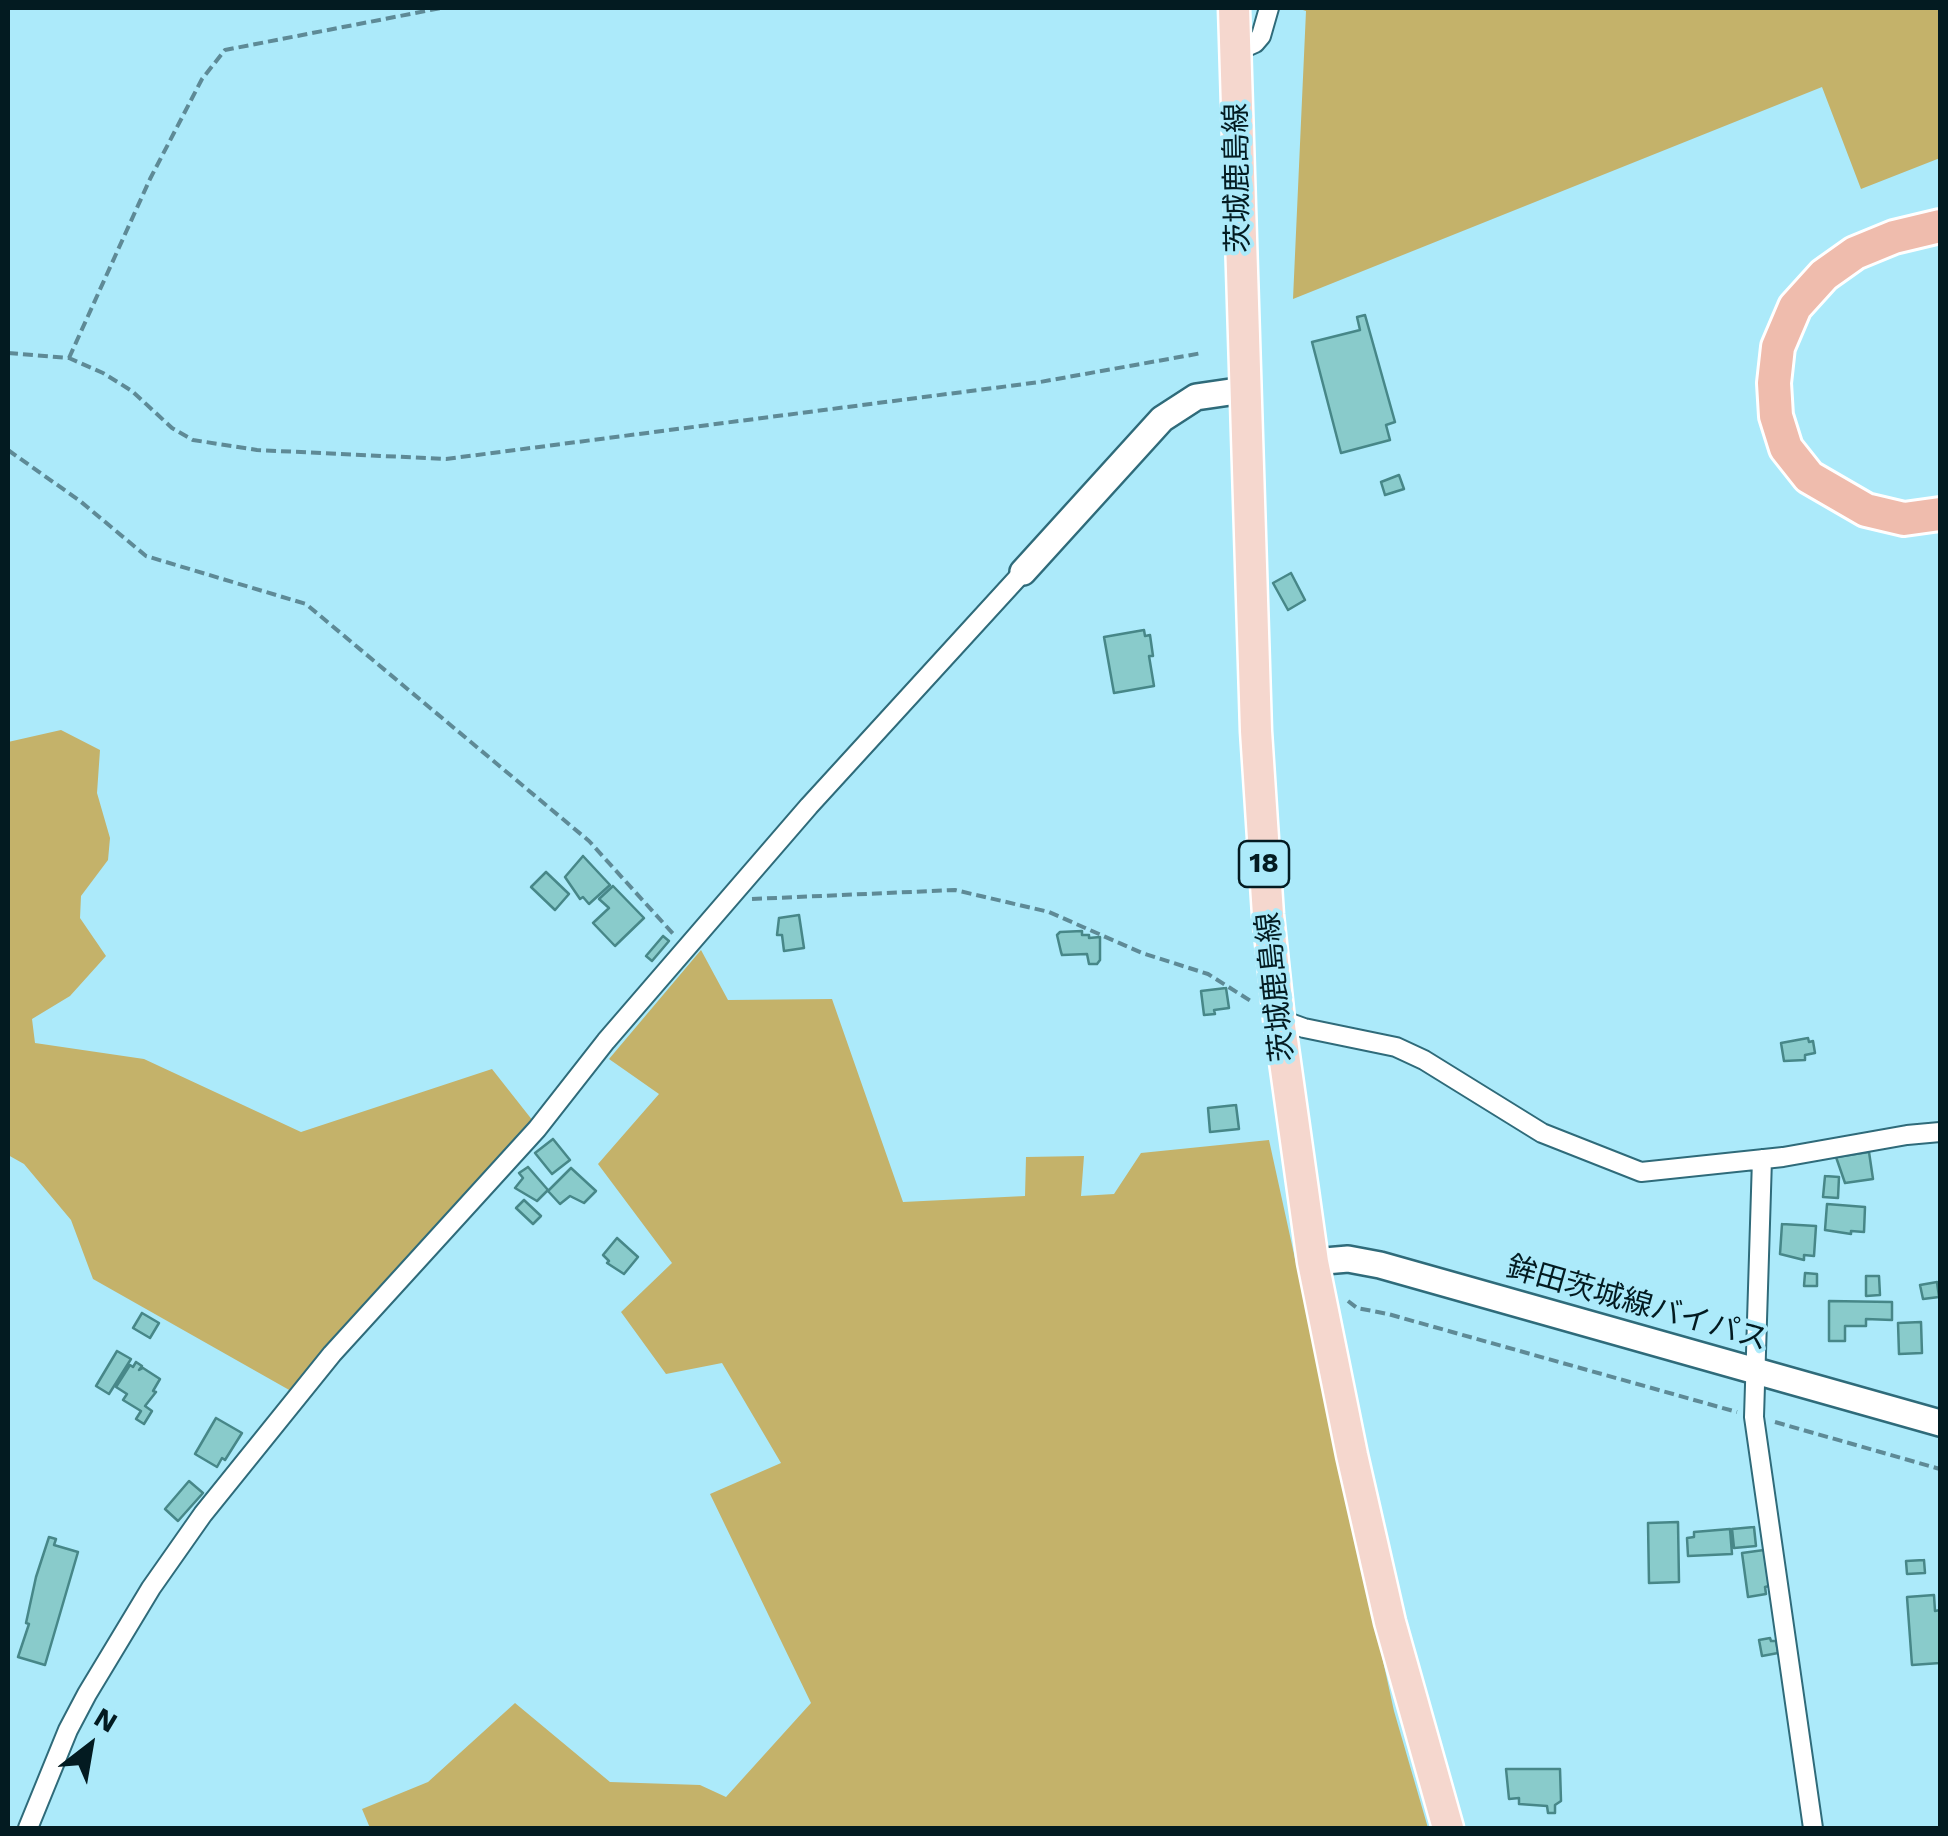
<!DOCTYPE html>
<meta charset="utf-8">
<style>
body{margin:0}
#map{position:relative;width:1948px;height:1836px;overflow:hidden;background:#aceafa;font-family:"Work Sans",sans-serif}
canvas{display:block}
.frame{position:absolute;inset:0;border:10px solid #031b21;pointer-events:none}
.north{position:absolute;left:40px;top:1696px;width:100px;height:100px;-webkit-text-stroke:8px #aceafa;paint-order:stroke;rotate:31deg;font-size:28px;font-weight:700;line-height:40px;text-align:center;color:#031b21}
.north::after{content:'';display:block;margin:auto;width:35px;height:45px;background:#031b21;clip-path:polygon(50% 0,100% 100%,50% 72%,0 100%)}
</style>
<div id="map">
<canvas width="1948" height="1836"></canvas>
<div class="frame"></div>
<div class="north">N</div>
</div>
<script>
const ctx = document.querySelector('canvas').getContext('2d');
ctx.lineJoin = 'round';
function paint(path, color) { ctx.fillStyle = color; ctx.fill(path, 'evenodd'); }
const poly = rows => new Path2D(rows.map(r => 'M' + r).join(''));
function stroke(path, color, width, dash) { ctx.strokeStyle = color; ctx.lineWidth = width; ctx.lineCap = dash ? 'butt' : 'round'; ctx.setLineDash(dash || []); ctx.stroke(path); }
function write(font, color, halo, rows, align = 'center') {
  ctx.font = font + ' "Work Sans","Noto Sans JP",sans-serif'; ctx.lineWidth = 8; ctx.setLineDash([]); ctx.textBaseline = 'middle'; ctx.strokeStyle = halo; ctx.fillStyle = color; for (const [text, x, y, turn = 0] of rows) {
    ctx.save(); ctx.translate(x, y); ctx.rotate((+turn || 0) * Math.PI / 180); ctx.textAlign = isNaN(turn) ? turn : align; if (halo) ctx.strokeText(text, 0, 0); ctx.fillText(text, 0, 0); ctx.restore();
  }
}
const green = poly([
 [1297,8,1940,8,1940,158,1861,189,1822,87,1293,299,1306,11],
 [61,730,100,750,97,793,110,838,108,860,81,896,80,918,106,956,70,996,32,1019,35,1043,144,1059,301,1132,492,1069,533,1121,291,1391,93,1279,71,1220,24,1164,8,1155,8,742],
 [701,950,728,1000,832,999,903,1202,1025,1196,1026,1157,1084,1156,1081,1196,1114,1194,1141,1153,1269,1140,1394,1711,1428,1828,370,1828,362,1809,428,1782,515,1703,610,1782,700,1785,726,1797,811,1703,710,1494,781,1463,722,1363,666,1374,621,1312,672,1263,598,1164,659,1094,609,1059]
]);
const building = poly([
 [1365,315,1395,422,1386,425,1390,440,1341,453,1312,342,1360,330,1357,317,1365,315],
 [1399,475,1404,489,1385,495,1381,482,1399,475],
 [1291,573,1305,600,1288,610,1273,583,1291,573],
 [1144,630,1145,636,1150,635,1153,656,1149,656,1154,686,1114,693,1104,637,1144,630],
 [583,856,610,885,589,904,583,897,580,899,565,877,583,856],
 [546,872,569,894,555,910,531,887,546,872],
 [613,886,644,918,615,946,593,923,609,908,599,899,613,886],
 [799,915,804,948,784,951,782,935,777,935,779,918,799,915],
 [1082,931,1082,935,1089,935,1089,938,1100,937,1100,960,1097,964,1089,964,1087,954,1062,955,1061,952,1057,935,1060,932,1082,931],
 [663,936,669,941,652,961,646,956,663,936],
 [1226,988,1229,1008,1214,1010,1215,1014,1204,1015,1201,991,1226,988],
 [1808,1038,1809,1042,1813,1041,1815,1053,1805,1055,1805,1060,1784,1061,1781,1043,1808,1038],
 [1236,1105,1239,1129,1210,1132,1208,1108,1236,1105],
 [553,1139,570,1160,552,1174,535,1153,553,1139],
 [1869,1152,1873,1179,1845,1183,1836,1157,1869,1152],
 [528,1167,548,1190,537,1201,515,1188,523,1178,519,1173,528,1167],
 [571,1168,596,1191,584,1203,570,1196,560,1204,548,1191,571,1168],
 [1825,1176,1839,1177,1838,1198,1823,1197,1825,1176],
 [524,1200,541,1216,533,1224,516,1208,524,1200],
 [1827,1204,1865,1207,1864,1232,1851,1231,1851,1234,1825,1230,1827,1204],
 [1782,1224,1816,1226,1814,1256,1804,1255,1804,1260,1780,1254,1782,1224],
 [617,1238,638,1257,624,1274,607,1263,609,1261,603,1255,617,1238],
 [1805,1273,1817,1274,1817,1286,1804,1286,1805,1273],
 [1866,1276,1879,1276,1880,1295,1866,1296,1866,1276],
 [1937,1282,1939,1297,1923,1299,1920,1285,1937,1282],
 [1829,1301,1892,1302,1892,1320,1866,1319,1866,1326,1845,1326,1845,1341,1829,1341,1829,1301],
 [142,1313,159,1323,150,1338,133,1328,142,1313],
 [1921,1322,1922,1353,1899,1354,1898,1323,1921,1322],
 [117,1351,131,1359,109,1394,96,1386,117,1351],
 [136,1362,142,1366,139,1370,143,1368,160,1379,153,1391,156,1392,145,1406,152,1411,144,1424,136,1419,141,1411,123,1400,127,1394,116,1387,130,1365,133,1367,136,1362],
 [216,1418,242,1433,225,1460,222,1458,217,1467,195,1454,216,1418],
 [189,1481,203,1493,178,1521,165,1509,189,1481],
 [1678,1522,1679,1582,1649,1583,1648,1523,1678,1522],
 [1754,1527,1756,1546,1734,1548,1732,1529,1754,1527],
 [1730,1529,1732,1554,1688,1556,1687,1538,1694,1537,1694,1532,1730,1529],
 [49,1537,56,1539,54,1545,78,1552,45,1665,18,1657,29,1624,26,1623,36,1577,49,1537],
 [1764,1550,1769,1586,1765,1587,1766,1594,1748,1597,1742,1553,1764,1550],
 [1924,1560,1925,1573,1907,1574,1906,1561,1924,1560],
 [1934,1595,1935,1611,1940,1610,1940,1663,1912,1665,1907,1597,1934,1595],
 [1770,1638,1771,1641,1776,1641,1778,1653,1762,1656,1759,1640,1770,1638],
 [1506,1769,1560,1769,1561,1801,1555,1805,1555,1813,1548,1813,1547,1806,1519,1804,1519,1798,1509,1799,1506,1769]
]);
const path = poly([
 [8,353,69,358,103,373,132,391,172,428,193,440,257,450,446,459,1040,382,1202,353],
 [69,358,150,179,202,79,225,50,441,8],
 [8,450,80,501,146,556,306,604,589,841,676,937],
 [752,899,955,890,1049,912,1142,953,1208,974,1254,1003],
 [1348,1301,1357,1308,1388,1314,1737,1412],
 [1775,1422,1940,1469]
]);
const street = poly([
 [1235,52,1255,43,1261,36,1269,8],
 [1279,1019,1304,1028,1396,1047,1424,1060,1542,1133,1641,1172,1783,1157,1907,1135,1940,1132],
 [1762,1159,1754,1417,1813,1828],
 [28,1828,68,1730,87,1694,151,1588,203,1514,332,1354,537,1129,606,1041,809,806,1023,572]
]);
const secondary = poly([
 [1023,572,1162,419,1196,397,1244,390],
 [1313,1262,1348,1259,1380,1265,1940,1423]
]);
const primary = poly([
 [1234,8,1256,731,1268,915,1279,1019,1313,1262,1352,1455,1390,1622,1448,1828]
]);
const highway = poly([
 [1940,226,1894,237,1855,253,1824,275,1795,307,1778,347,1774,383,1776,416,1786,448,1809,477,1866,510,1904,519,1940,514]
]);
const shields = [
 [1264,864,50]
];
const shieldNames = [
 ["18",1264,864]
];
const streetNames = [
 ["茨城鹿島線",1238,178,-91],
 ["茨城鹿島線",1276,987,-96],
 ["鉾田茨城線バイパス",1637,1304,16]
];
paint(green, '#c4b26a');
paint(building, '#89cbcb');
stroke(building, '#478788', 2.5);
stroke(street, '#2f6b7a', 22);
stroke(secondary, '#2f6b7a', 30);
stroke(primary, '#fff', 35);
stroke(highway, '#fff', 38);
stroke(path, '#5e8a96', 4, [10, 5]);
stroke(street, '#fff', 18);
stroke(secondary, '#fff', 25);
stroke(primary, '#f5d7ce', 30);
stroke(highway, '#efbcad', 32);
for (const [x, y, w] of shields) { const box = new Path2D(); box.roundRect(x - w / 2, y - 23, w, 46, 8); ctx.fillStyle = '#aceafa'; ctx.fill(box); stroke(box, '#031b21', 2.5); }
write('bold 28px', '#031b21', null, shieldNames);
write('30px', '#031b21', '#aceafa', streetNames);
</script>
